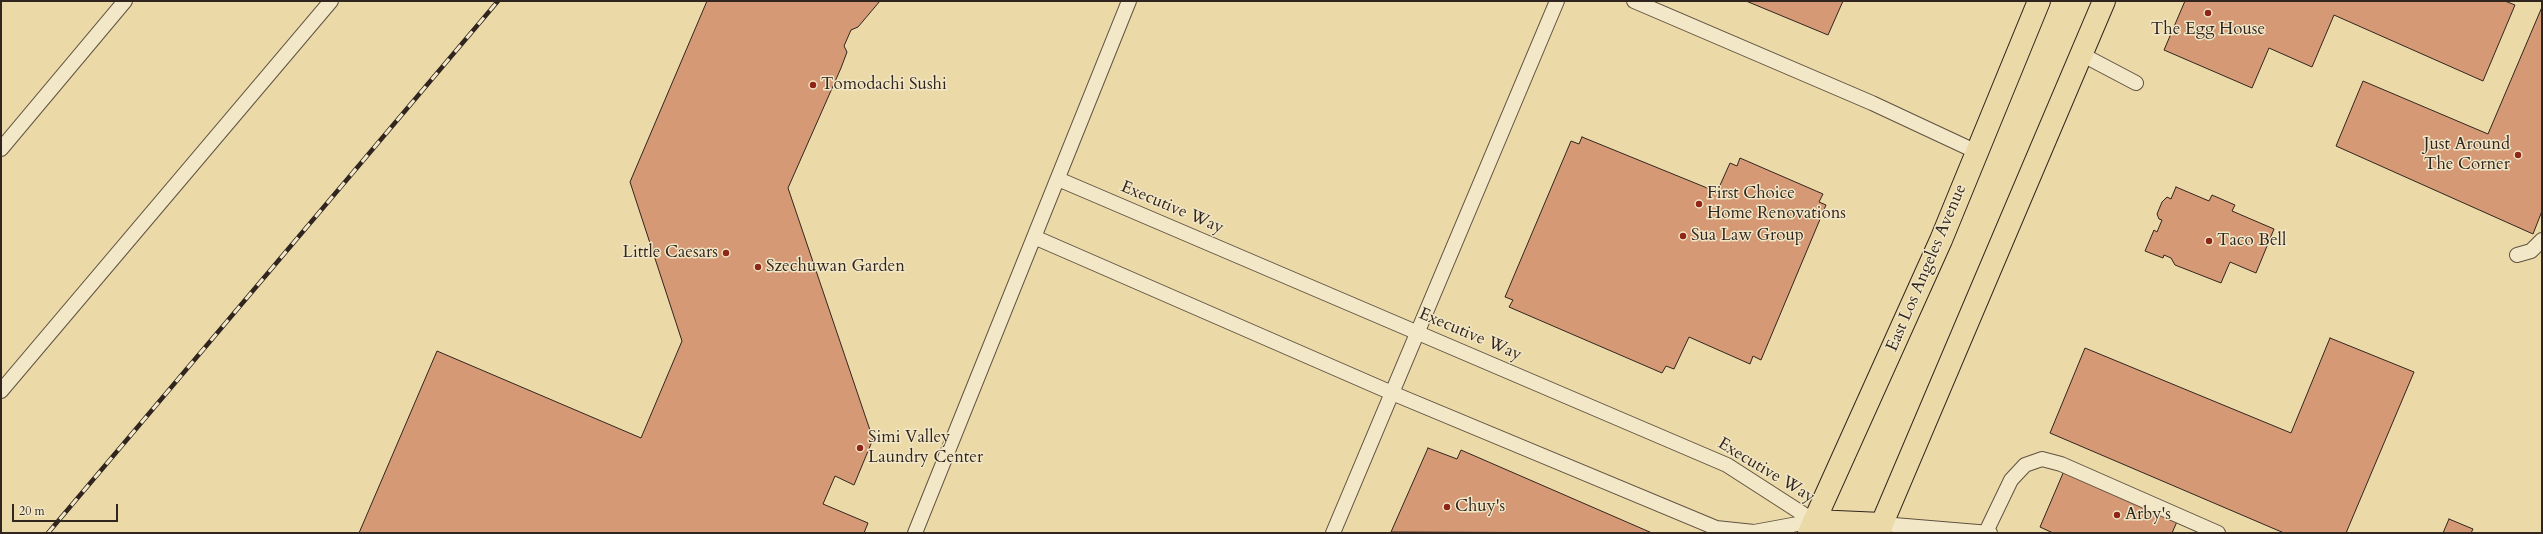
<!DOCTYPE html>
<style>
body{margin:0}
#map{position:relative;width:2543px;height:534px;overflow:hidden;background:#ebdaa8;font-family:Cardo,serif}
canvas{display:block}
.frame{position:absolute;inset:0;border:2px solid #31251f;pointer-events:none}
.scale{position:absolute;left:12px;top:504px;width:106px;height:18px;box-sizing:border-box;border:2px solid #31251f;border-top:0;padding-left:5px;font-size:12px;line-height:14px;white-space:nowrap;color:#31251f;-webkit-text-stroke:3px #f2e7c6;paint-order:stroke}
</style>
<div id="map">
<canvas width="2543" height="534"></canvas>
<div class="frame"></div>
<div class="scale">20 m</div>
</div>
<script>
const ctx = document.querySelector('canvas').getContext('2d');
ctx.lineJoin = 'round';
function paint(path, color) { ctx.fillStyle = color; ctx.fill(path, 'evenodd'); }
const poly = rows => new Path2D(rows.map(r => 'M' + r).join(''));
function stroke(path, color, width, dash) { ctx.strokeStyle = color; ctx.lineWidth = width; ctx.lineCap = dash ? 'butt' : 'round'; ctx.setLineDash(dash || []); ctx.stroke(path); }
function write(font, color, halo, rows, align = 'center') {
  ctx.font = font + ' Cardo,serif'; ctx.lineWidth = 3; ctx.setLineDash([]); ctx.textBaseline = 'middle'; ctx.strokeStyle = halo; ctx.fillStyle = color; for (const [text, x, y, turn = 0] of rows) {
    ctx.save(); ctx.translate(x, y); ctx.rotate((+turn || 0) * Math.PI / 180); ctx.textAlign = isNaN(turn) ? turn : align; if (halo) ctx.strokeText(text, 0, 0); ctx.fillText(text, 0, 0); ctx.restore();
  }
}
const building = poly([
 [707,1,880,1,858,27,851,30,844,46,847,52,841,68,788,188,873,439,854,485,835,476,823,504,868,523,864,533,359,533,437,351,641,438,682,341,630,182,707,1],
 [1746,1,1843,1,1828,35,1746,1],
 [2185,1,2505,1,2515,5,2483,81,2334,15,2312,67,2269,48,2252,88,2164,50,2185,1],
 [2542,7,2542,211,2533,234,2336,146,2363,81,2488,134,2542,7],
 [1582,137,1717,192,1730,163,1737,166,1740,158,1823,194,1819,202,1826,205,1761,360,1753,356,1750,364,1689,337,1674,369,1666,366,1662,373,1509,307,1513,300,1505,297,1571,141,1579,144,1582,137],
 [2176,187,2209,201,2212,195,2235,205,2232,211,2274,229,2256,273,2230,262,2221,283,2175,265,2171,258,2164,255,2163,258,2145,251,2154,230,2157,232,2162,220,2159,219,2157,214,2162,202,2167,197,2171,199,2176,187],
 [2330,338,2414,372,2346,533,2284,533,2050,433,2085,348,2291,433,2330,338],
 [1428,448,1457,459,1461,450,1652,533,1391,532,1428,448],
 [2064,471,2179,517,2172,533,2053,533,2040,527,2064,471],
 [2449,519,2473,529,2471,533,2443,533,2449,519]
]);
const service = poly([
 [1634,1,1872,103,1977,152],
 [2081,54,2136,83],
 [1,149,125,1],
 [1058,179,1727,465,1814,521],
 [1034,237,1392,393,1716,528,1754,532,1814,521],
 [2517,255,2531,251,2542,240],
 [1,391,331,1],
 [1882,524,1990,533],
 [1986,532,2011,480,2025,465,2042,459,2061,464,2218,533],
 [915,533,1129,1],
 [1333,533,1557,1]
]);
const primary = poly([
 [1814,521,1882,524],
 [1809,533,1941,240,2039,1],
 [1878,533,2104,1]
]);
const rail = poly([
 [48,533,498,1]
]);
const markers = [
 [2208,13,4,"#8f2418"],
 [813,85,4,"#8f2418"],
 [2518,155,4,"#8f2418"],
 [1699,204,4,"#8f2418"],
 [1683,236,4,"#8f2418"],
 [2209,241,4,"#8f2418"],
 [726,253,4,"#8f2418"],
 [758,267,4,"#8f2418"],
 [860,448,4,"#8f2418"],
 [1447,507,4,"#8f2418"],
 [2117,515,4,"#8f2418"]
];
const poiNames = [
 ["The Egg House",2208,30,"center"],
 ["Tomodachi Sushi",821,85],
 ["Just Around",2510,145,"right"],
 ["The Corner",2510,165,"right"],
 ["First Choice",1707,194],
 ["Home Renovations",1707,214],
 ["Sua Law Group",1691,236],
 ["Taco Bell",2217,241],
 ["Little Caesars",718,253,"right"],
 ["Szechuwan Garden",766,267],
 ["Simi Valley",868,438],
 ["Laundry Center",868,458],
 ["Chuy's",1455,507],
 ["Arby's",2125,515]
];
const streetNames = [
 ["Executive Way",1172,208,23],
 ["East Los Angeles Avenue",1927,268,-67],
 ["Executive Way",1470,335,23],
 ["Executive Way",1766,471,31]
];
paint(building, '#d59975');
stroke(building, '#31251f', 1);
stroke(service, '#605241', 16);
stroke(primary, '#31251f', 24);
stroke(service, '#f2e7c6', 14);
stroke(primary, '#ebdaa8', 22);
stroke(rail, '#31251f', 4.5);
stroke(rail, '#f2e7c6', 3, [9]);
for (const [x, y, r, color] of markers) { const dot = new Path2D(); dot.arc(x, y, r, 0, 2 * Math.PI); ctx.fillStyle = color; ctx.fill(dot); stroke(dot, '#f2e7c6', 1.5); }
write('17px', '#31251f', '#f2e7c6', poiNames, 'left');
write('17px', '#31251f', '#f2e7c6', streetNames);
</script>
